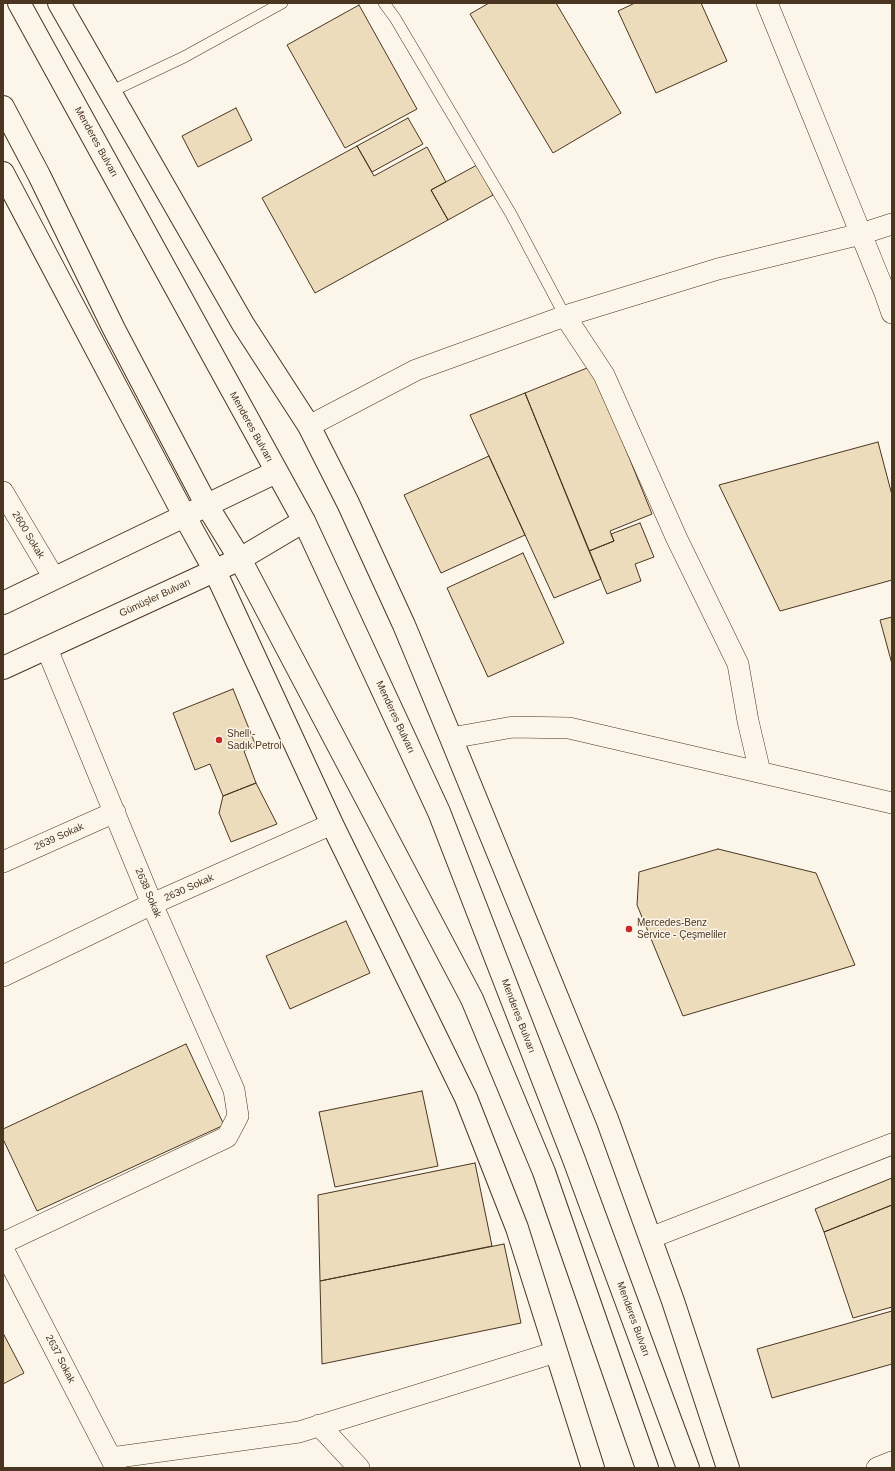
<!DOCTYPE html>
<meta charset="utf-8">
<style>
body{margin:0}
#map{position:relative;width:895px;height:1471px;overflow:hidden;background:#fbf6e9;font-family:Arial,sans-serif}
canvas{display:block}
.frame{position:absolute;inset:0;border:4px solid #4a3520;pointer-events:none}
</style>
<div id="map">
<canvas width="895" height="1471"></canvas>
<div class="frame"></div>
</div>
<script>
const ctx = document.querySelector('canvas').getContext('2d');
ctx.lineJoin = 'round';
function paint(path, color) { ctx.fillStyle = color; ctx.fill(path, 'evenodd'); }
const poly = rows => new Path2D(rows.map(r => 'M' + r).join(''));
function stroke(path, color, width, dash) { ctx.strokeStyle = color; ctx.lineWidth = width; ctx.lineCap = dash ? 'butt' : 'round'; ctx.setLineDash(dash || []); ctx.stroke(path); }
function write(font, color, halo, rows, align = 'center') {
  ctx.font = font + ' Arial,sans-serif'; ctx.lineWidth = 3; ctx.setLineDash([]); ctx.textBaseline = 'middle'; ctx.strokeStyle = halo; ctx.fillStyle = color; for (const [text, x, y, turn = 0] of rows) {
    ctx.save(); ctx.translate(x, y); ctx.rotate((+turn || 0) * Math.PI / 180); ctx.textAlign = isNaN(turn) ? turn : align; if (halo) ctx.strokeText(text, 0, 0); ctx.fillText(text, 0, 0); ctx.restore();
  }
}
const building = poly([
 [489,3,556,3,621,113,553,153,470,14,489,3],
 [635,3,701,3,727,61,656,93,618,11,635,3],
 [359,5,417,109,345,148,287,45,359,5],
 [236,108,252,140,198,167,182,136,236,108],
 [408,118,423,144,372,172,357,146,408,118],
 [357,146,374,176,427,147,446,182,431,190,448,220,315,293,262,198,357,146],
 [477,165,493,195,448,220,431,190,477,165],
 [592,366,652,514,610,531,614,541,589,551,525,393,592,366],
 [525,393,601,579,554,598,470,415,525,393],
 [878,442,892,495,892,580,780,611,719,485,878,442],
 [489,456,525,535,441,573,404,495,489,456],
 [640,523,654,557,635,564,641,581,607,594,589,551,614,541,611,534,640,523],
 [523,553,564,643,488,677,447,588,523,553],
 [892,617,892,664,880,620,892,617],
 [233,689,256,746,244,751,256,783,223,796,210,764,195,770,173,713,233,689],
 [256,783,277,824,231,842,219,813,223,796,256,783],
 [718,849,816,873,855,965,683,1016,637,905,639,872,718,849],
 [346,921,370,973,290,1009,266,956,346,921],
 [186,1044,224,1125,37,1211,3,1139,3,1129,186,1044],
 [422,1091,438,1166,335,1187,319,1112,422,1091],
 [475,1163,492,1246,320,1281,318,1195,475,1163],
 [892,1178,892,1205,824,1232,815,1209,892,1178],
 [892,1205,892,1307,853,1318,824,1232,892,1205],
 [504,1244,521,1323,322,1364,320,1281,504,1244],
 [892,1311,892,1364,772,1398,757,1349,892,1311],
 [3,1333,24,1373,3,1384,3,1333]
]);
const lane = poly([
 [384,3,395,18,511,214,565,316],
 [110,92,184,57,282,3]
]);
const street = poly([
 [767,3,885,293,892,313],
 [565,316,604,375,677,539,738,664,748,721,760,772],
 [309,426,416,370,565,316,718,269,861,234,892,224],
 [3,492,54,578],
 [451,738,513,727,569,728,892,803],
 [3,862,115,812],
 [3,976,152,904,332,824],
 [650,1238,892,1144],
 [3,1243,227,1137,238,1116,234,1090,152,904,47,649],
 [3,1249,116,1468],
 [319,1425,359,1468],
 [111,1458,299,1432,556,1352],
 [877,1468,892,1462]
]);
const secondary = poly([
 [59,3,243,324,309,426,348,503,404,625,451,738,607,1119,673,1301,728,1468],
 [3,173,184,515,215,571,332,824,466,1098,517,1228,593,1468]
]);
const primary = poly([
 [19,3,304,521,439,812,573,1157,688,1468],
 [3,107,39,175,114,329,206,504,240,559,472,999,544,1172,647,1468],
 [3,603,276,472],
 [3,668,240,559,304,521]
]);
const markers = [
 [219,740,4,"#c62828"],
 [629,929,4,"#c62828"]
];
const streetNames = [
 ["Menderes Bulvarı",96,142,61],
 ["Menderes Bulvarı",251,427,61],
 ["2600 Sokak",28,535,59],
 ["Gümüşler Bulvarı",155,598,-25],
 ["Menderes Bulvarı",395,717,65],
 ["2639 Sokak",59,837,-24],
 ["2630 Sokak",189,888,-24],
 ["2638 Sokak",148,893,67],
 ["Menderes Bulvarı",518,1016,69],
 ["Menderes Bulvarı",633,1319,70],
 ["2637 Sokak",60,1359,63]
];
const poiNames = [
 ["Shell -",227,734],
 ["Sadık Petrol",227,746],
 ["Mercedes-Benz",637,923],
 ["Service - Çeşmeliler",637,935]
];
paint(building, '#ecdcbc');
stroke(building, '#4a3520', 1);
stroke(lane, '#4a3520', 12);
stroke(street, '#4a3520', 22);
stroke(secondary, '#4a3520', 24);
stroke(primary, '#4a3520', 24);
stroke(lane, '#fbf6e9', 11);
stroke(street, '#fbf6e9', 21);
stroke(secondary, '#fbf6e9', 22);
stroke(primary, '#fbf6e9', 22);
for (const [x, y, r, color] of markers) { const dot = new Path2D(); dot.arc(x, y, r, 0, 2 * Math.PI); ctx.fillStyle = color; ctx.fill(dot); stroke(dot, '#fbf6e9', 1.5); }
write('10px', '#4a3520', '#fbf6e9', streetNames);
write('10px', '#4a3520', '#fbf6e9', poiNames, 'left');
</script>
